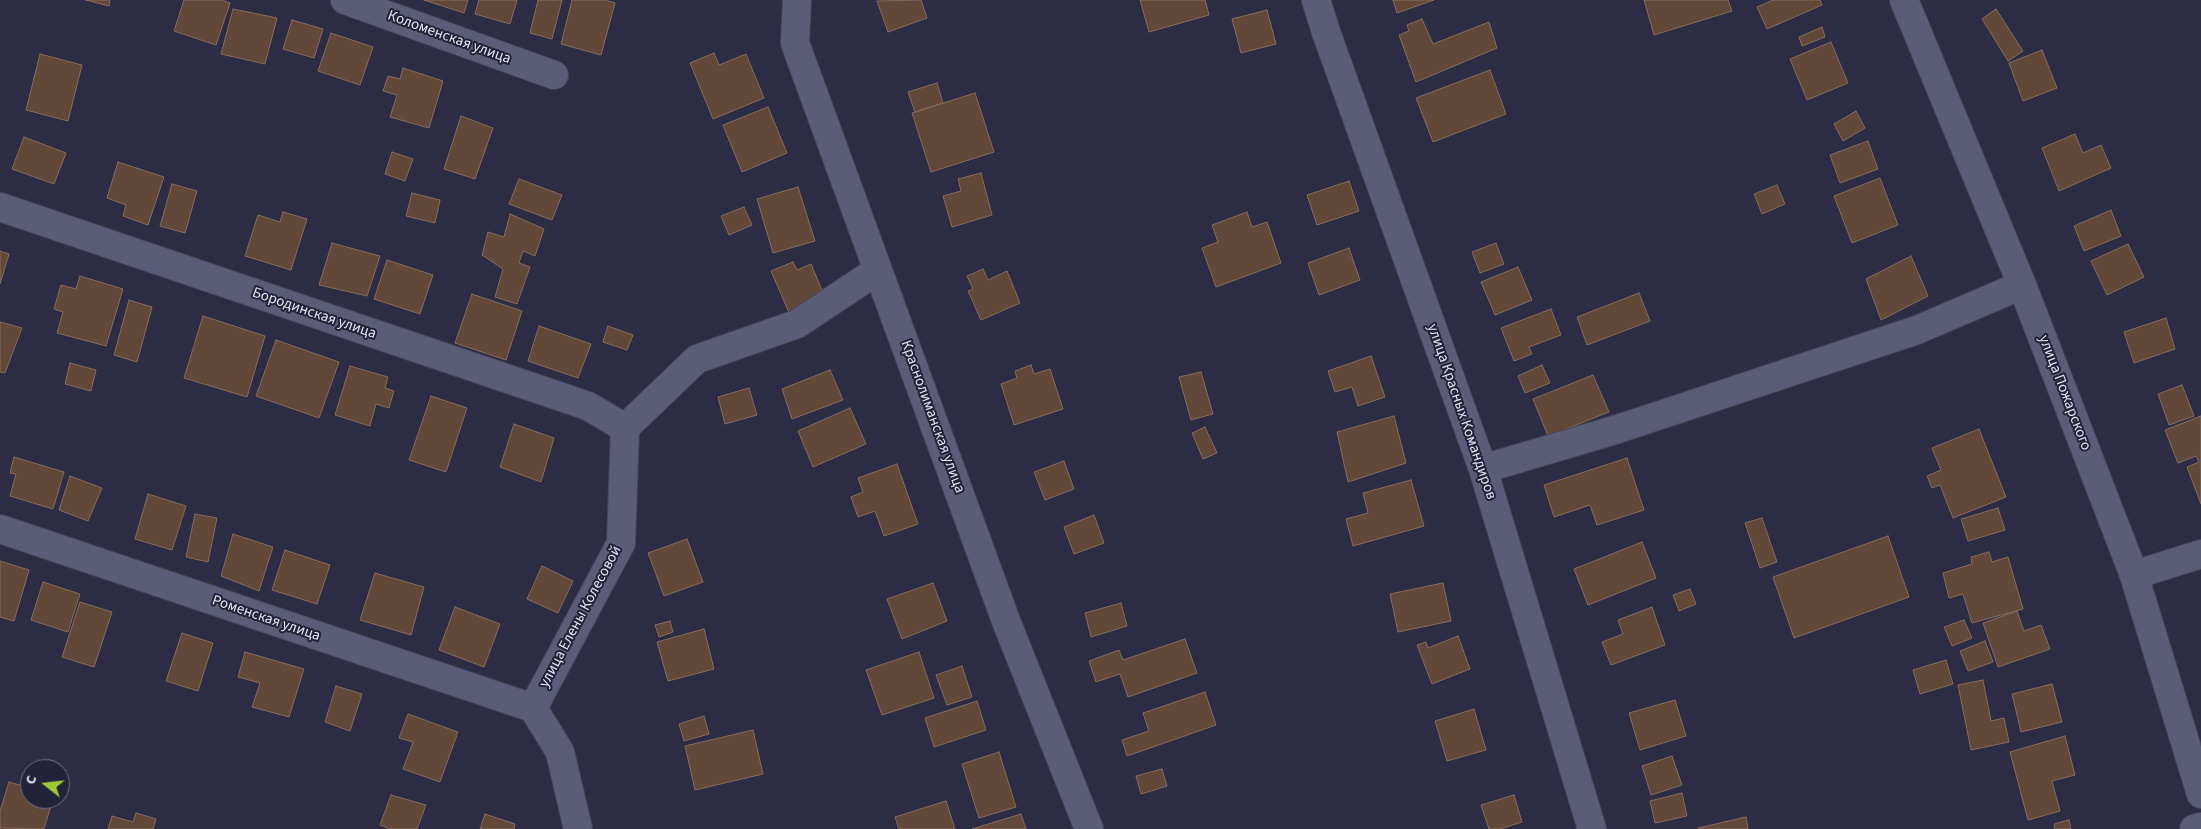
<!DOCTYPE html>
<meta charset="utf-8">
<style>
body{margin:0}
#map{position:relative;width:2201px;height:829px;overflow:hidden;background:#2c2c44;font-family:"Source Sans 3",sans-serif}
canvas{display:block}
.north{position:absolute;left:20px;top:759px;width:50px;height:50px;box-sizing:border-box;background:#222239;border:1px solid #6f6f83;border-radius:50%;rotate:286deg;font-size:14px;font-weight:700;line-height:20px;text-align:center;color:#e2e3f3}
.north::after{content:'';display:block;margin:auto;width:18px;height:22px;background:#9dca30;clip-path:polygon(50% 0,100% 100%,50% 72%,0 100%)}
</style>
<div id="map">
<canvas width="2201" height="829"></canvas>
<div class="north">С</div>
</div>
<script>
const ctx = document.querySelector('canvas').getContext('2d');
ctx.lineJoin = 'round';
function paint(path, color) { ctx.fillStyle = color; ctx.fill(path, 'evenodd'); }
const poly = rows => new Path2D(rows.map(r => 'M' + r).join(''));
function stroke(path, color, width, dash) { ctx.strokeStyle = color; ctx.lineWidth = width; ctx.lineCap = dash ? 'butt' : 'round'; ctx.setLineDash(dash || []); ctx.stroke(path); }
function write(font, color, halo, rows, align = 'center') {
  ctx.font = font + ' "Source Sans 3",sans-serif'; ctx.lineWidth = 4; ctx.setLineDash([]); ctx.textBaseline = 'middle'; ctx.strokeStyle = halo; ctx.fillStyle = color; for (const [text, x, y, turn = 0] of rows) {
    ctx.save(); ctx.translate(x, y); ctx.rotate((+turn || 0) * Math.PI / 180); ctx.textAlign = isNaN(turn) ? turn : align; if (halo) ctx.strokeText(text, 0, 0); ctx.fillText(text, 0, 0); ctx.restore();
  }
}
const building = poly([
 [86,0,110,0,109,6,86,0],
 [184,0,222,0,230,3,216,45,174,31,184,0],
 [424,0,468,0,464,13,424,0],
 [479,0,517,0,510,24,475,14,479,0],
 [538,0,562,0,552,39,530,33,538,0],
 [572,0,604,0,615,3,601,55,561,44,572,0],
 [921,0,927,18,888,32,877,1,921,0],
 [1140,0,1205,0,1209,15,1149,32,1140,0],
 [1393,0,1434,0,1397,13,1393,0],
 [1644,0,1728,0,1732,11,1654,35,1644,0],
 [1773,0,1820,0,1822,5,1767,29,1757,7,1773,0],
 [233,9,277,18,265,64,221,54,233,9],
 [1996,9,2023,51,2008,61,1982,19,1996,9],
 [1267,10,1276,44,1241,53,1232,19,1267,10],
 [1422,19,1433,44,1489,22,1497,48,1416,82,1399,35,1409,31,1407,25,1422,19],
 [292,20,323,29,314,58,283,49,292,20],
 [1822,27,1825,37,1802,46,1799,37,1822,27],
 [331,33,373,47,360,85,318,71,331,33],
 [1831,42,1848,83,1807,100,1790,59,1831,42],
 [2042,50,2057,88,2023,101,2009,63,2042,50],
 [714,53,719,65,746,54,764,98,713,119,690,63,714,53],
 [40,54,82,65,68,121,26,110,40,54],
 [403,68,443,81,429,128,390,117,397,95,383,91,388,76,400,79,403,68],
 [1490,70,1506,114,1433,142,1416,98,1490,70],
 [937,83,943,103,915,112,908,92,937,83],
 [975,93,994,152,931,172,912,113,975,93],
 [768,107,787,153,742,172,723,125,768,107],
 [1856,111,1865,128,1843,141,1834,124,1856,111],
 [461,116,493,128,475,179,444,169,461,116],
 [2075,134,2083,153,2101,145,2111,168,2059,191,2042,148,2075,134],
 [24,137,66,153,54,184,12,169,24,137],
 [1868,141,1878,169,1840,183,1830,155,1868,141],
 [392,152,413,159,405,181,385,174,392,152],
 [118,162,164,177,148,225,123,216,126,205,107,198,118,162],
 [981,173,992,215,952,227,943,196,961,191,958,179,981,173],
 [1880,178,1898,225,1852,243,1834,196,1880,178],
 [519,179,562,195,552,220,509,204,519,179],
 [1349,181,1359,211,1317,225,1307,195,1349,181],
 [172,184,197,191,185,233,160,226,172,184],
 [1777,185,1785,204,1762,214,1754,194,1777,185],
 [798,187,815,241,773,253,757,199,798,187],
 [412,193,440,200,435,223,406,216,412,193],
 [744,207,752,225,729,235,721,216,744,207],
 [2111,210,2121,236,2084,251,2074,226,2111,210],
 [283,212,307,219,291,270,245,256,258,215,280,222,283,212],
 [1247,212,1252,227,1267,222,1281,263,1216,287,1202,248,1218,242,1212,225,1247,212],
 [510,214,544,229,535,256,523,251,519,263,530,267,517,304,495,297,503,269,482,255,488,232,504,237,510,214],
 [332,243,380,256,367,296,319,285,332,243],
 [1496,243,1504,264,1480,273,1472,252,1496,243],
 [2128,244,2144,277,2107,295,2091,261,2128,244],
 [1349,248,1360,280,1319,295,1308,263,1349,248],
 [0,251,9,254,0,284,0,251],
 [1911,256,1928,296,1881,320,1866,279,1911,256],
 [387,260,433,275,420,314,374,299,387,260],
 [793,262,797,270,811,264,826,300,790,315,771,271,793,262],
 [1518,267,1532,300,1495,315,1481,282,1518,267],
 [983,269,988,280,1007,271,1020,303,981,320,968,291,973,289,967,276,983,269],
 [80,276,123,289,106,346,57,333,63,312,54,309,61,285,76,289,80,276],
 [1639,293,1650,321,1587,345,1577,317,1639,293],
 [472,294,522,311,506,360,455,343,472,294],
 [129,300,152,307,137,362,114,355,129,300],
 [1551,309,1561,335,1529,347,1532,354,1514,361,1501,328,1551,309],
 [203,316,265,336,247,397,184,378,203,316],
 [2166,318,2175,349,2134,363,2124,332,2166,318],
 [0,322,22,328,5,373,0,372,0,322],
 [539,326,591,344,578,378,528,361,539,326],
 [608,326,633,335,627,350,603,342,608,326],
 [276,340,339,362,319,418,256,396,276,340],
 [1371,356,1385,397,1358,406,1352,387,1335,392,1328,371,1371,356],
 [70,363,96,370,91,391,65,384,70,363],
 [1031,365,1034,374,1050,369,1063,409,1014,425,1001,384,1017,378,1015,371,1031,365],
 [1542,365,1550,383,1525,393,1518,376,1542,365],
 [350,366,388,377,385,388,394,391,389,408,376,404,370,426,335,415,350,366],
 [830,370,843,400,792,419,782,389,830,370],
 [1201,372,1213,414,1191,420,1179,377,1201,372],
 [1593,375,1609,412,1548,436,1533,399,1593,375],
 [2182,385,2194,416,2169,425,2158,394,2182,385],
 [749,388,757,415,725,424,718,397,749,388],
 [431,396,467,408,446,472,409,460,431,396],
 [850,408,866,444,813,467,798,431,850,408],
 [1394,416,1406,463,1348,482,1337,432,1394,416],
 [2201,416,2201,504,2187,467,2199,462,2196,456,2178,463,2165,430,2201,416],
 [514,424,554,438,541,482,500,467,514,424],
 [1205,427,1217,453,1203,459,1192,433,1205,427],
 [1979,429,2006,497,1953,518,1940,485,1932,488,1927,476,1941,470,1932,448,1979,429],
 [14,457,64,472,53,509,10,496,16,474,10,473,14,457],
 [1627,458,1644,510,1597,525,1590,505,1554,517,1544,485,1627,458],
 [1064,461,1074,489,1045,500,1034,472,1064,461],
 [897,464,918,524,884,536,875,511,858,517,851,497,863,492,858,478,897,464],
 [70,476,102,488,88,521,59,510,70,476],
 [1411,480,1424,526,1353,546,1346,519,1368,513,1363,493,1411,480],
 [148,494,186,506,172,550,135,539,148,494],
 [1998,508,2005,530,1968,541,1961,519,1998,508],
 [195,514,217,518,208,562,186,557,195,514],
 [1094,515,1104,543,1074,554,1064,527,1094,515],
 [1762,518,1777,562,1760,568,1745,523,1762,518],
 [233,534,273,547,259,591,221,576,233,534],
 [1888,536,1909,597,1794,638,1773,577,1888,536],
 [687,539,703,582,664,596,648,553,687,539],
 [1642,542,1656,578,1588,605,1574,569,1642,542],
 [285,550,330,565,317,604,272,590,285,550],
 [1989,552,1992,562,2008,557,2023,609,1972,623,1963,594,1949,598,1943,573,1972,564,1971,557,1989,552],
 [0,561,29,570,14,621,0,617,0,561],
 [542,566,573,581,558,613,527,599,542,566],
 [375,573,424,587,411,635,360,620,375,573],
 [43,582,80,594,68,632,31,620,43,582],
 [933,583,947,621,902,639,887,599,933,583],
 [1443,583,1451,621,1398,632,1390,594,1443,583],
 [1690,589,1696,604,1679,611,1673,595,1690,589],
 [80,602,112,612,94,667,62,657,80,602],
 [1121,603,1127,626,1091,637,1085,613,1121,603],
 [455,607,500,624,484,667,439,650,455,607],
 [1652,607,1665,645,1611,665,1602,642,1623,634,1618,620,1652,607],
 [2017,611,2024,631,2041,625,2050,649,1998,667,1983,623,2017,611],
 [1964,620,1972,638,1952,646,1944,627,1964,620],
 [670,621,673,632,659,637,655,625,670,621],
 [704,629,714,669,668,681,657,642,704,629],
 [182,633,213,643,198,691,166,681,182,633],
 [1458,636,1470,669,1432,684,1417,645,1426,642,1428,648,1458,636],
 [1185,639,1197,673,1128,697,1120,674,1096,682,1089,661,1119,650,1123,660,1185,639],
 [1985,641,1993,662,1968,671,1960,651,1985,641],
 [245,652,304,669,289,717,252,707,260,683,238,677,245,652],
 [919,652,934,698,882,715,866,670,919,652],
 [1946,660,1953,684,1920,694,1913,670,1946,660],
 [962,666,972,697,947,705,936,675,962,666],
 [1983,680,1991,721,2004,718,2009,742,1971,750,1958,685,1983,680],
 [2052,684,2062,722,2021,732,2012,694,2052,684],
 [336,686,362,694,350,731,325,722,336,686],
 [1205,692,1216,725,1127,756,1122,740,1149,731,1143,713,1205,692],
 [1675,700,1686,736,1640,750,1629,713,1675,700],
 [977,701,986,730,934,747,925,718,977,701],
 [1474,709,1486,750,1447,761,1435,721,1474,709],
 [408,714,458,732,440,782,403,769,413,742,399,738,408,714],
 [704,716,709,734,684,741,679,724,704,716],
 [753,730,763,774,695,790,685,746,753,730],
 [2065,736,2075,775,2052,781,2060,811,2028,820,2010,752,2065,736],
 [999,752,1016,807,979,818,962,764,999,752],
 [1672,756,1682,785,1651,795,1642,766,1672,756],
 [1162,769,1167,786,1141,794,1136,776,1162,769],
 [9,782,30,788,30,799,53,799,44,829,0,828,0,811,9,782],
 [1682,793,1687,816,1655,823,1650,801,1682,793],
 [391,795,426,805,417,829,391,829,380,825,391,795],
 [1514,795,1522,822,1500,829,1489,829,1481,805,1514,795],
 [946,801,955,829,899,829,895,817,946,801],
 [136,813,156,819,153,829,108,829,112,816,133,822,136,813],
 [485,814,515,824,514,829,480,829,485,814],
 [1021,814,1026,829,972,829,1021,814],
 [1746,817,1748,829,1698,829,1698,828,1746,817],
 [2069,820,2071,829,2055,829,2054,824,2069,820]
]);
const minor = poly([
 [345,0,554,75],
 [797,0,795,43,1006,621,1089,829],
 [1316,0,1326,32,1483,469,1592,829],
 [0,207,588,406,625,428],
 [1483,469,1618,429,1917,330,2022,285],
 [0,529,533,708],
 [2134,575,2201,554],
 [578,829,560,752,533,708,621,543,625,428,697,359,797,324,878,270],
 [2194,829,2201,827]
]);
const tertiary = poly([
 [1904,0,2022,285,2134,575,2201,794]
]);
const streetNames = [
 ["Коломенская улица",449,38,20],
 ["Бородинская улица",314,314,19],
 ["улица Пожарского",2064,393,69],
 ["улица Красных Командиров",1461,412,71],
 ["Краснолиманская улица",932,417,70],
 ["улица Елены Колесовой",581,617,-62],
 ["Роменская улица",266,619,19]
];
paint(building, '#614839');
stroke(building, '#886d5c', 1);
stroke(minor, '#46465a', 30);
stroke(tertiary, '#46465a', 30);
stroke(minor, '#5b5c77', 28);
stroke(tertiary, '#5b5c77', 28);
write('15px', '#e2e3f3', '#222239', streetNames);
</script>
